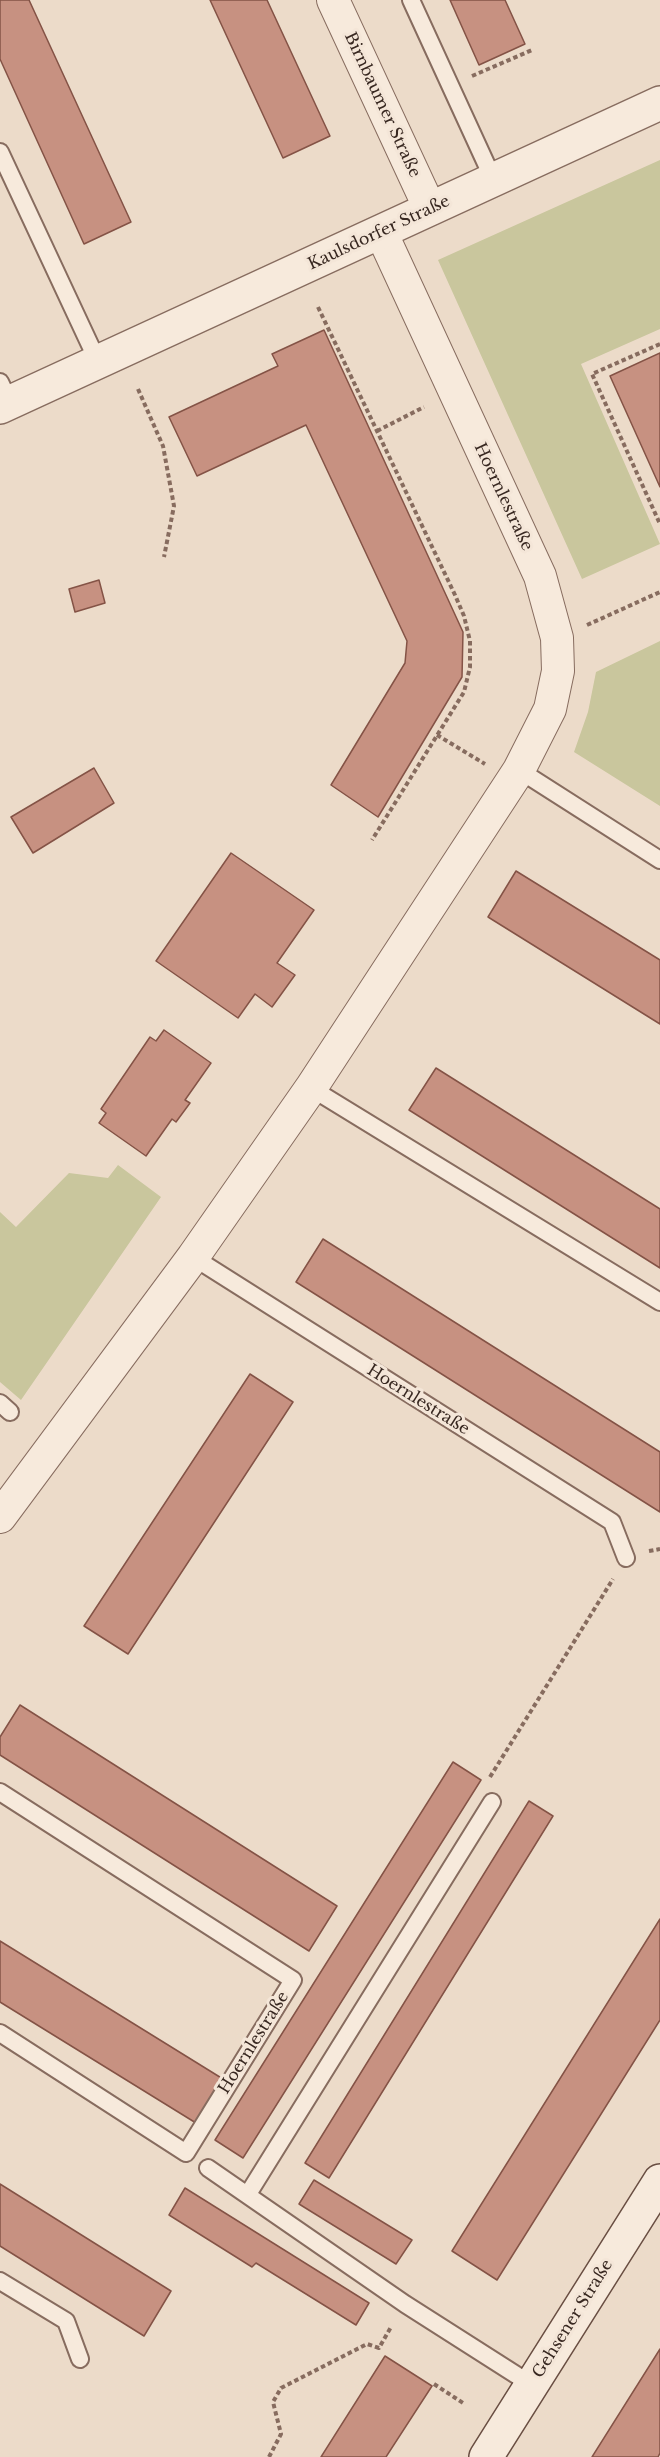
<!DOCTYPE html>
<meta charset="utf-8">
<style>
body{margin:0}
canvas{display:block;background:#ecdbc9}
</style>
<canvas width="660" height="2457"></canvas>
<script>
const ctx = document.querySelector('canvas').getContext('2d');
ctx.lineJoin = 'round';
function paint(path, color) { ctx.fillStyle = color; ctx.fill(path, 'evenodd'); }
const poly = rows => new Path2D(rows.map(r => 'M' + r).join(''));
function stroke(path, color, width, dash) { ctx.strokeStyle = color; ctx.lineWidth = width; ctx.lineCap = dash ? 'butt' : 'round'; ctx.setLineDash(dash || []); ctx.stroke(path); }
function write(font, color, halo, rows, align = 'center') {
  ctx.font = font + ' "Libre Baskerville",serif'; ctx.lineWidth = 6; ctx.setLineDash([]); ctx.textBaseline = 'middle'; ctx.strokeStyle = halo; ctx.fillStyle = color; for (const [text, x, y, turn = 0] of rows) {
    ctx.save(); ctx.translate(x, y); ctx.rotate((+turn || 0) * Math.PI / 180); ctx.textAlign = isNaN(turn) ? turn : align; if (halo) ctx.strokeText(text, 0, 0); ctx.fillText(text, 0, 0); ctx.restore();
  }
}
const green = poly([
 [660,160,660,329,581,364,660,544,582,579,438,260],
 [660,641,660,806,574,752,588,712,596,672],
 [118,1165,161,1197,21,1400,0,1382,0,1212,16,1227,69,1173,108,1178]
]);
const building = poly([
 [0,0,29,0,131,222,84,244,0,59,0,0],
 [210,0,267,0,330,136,283,158,210,0],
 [450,0,505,0,525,44,479,65,450,0],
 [324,330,463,632,462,677,378,817,331,785,405,663,407,641,306,425,197,476,169,417,278,366,272,354,324,330],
 [660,353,660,487,610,376,660,353],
 [99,580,105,603,75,612,69,589,99,580],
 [94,768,114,803,33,853,11,817,94,768],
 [231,853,314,910,277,963,295,975,272,1007,255,994,238,1018,156,961,231,853],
 [516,871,660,960,660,1024,488,917,516,871],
 [164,1030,211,1063,185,1100,190,1103,176,1122,172,1119,146,1156,99,1123,106,1113,101,1109,150,1037,156,1041,164,1030],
 [436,1068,660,1209,660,1268,409,1110,436,1068],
 [323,1239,660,1452,660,1512,296,1282,323,1239],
 [250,1374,293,1402,128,1654,84,1626,250,1374],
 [20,1705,337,1906,309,1951,0,1755,0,1737,20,1705],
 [453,1762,481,1780,243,2158,215,2140,453,1762],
 [529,1801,553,1816,329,2178,305,2163,529,1801],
 [660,1919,660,2020,497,2280,452,2251,660,1919],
 [0,1941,223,2079,196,2123,0,2002,0,1941],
 [314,2180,412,2240,396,2264,299,2204,314,2180],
 [0,2184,171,2291,144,2336,0,2246,0,2184],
 [185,2188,369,2303,356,2325,256,2263,252,2267,169,2215,185,2188],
 [660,2349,660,2453,658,2457,592,2457,660,2349],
 [385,2356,432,2386,386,2457,321,2457,385,2356]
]);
const path = poly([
 [472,76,532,50],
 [318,307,455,595,464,616,470,641,470,667,464,692,372,840],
 [660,344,592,374,660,524],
 [138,389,163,446,174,506,164,557],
 [377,431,424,407],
 [587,625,660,592],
 [437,735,485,764],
 [649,1551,660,1549],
 [490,1777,613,1579],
 [434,2384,463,2403],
 [269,2457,281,2434,273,2402,281,2388,367,2344,379,2348,391,2327]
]);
const service = poly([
 [411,0,494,181],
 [0,152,98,362],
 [0,382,10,403],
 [519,770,660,860],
 [311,1088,660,1302],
 [193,1257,612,1522,626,1558],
 [0,1403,10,1412],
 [0,1792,293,1980,186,2153,0,2033],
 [208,2168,405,2304,532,2385],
 [248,2194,492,1802],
 [0,2281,66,2321,80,2359]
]);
const minor = poly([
 [333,0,430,209],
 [0,1517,193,1257,311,1088,519,770,550,709,558,671,557,638,540,576,381,232]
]);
const tertiary = poly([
 [0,407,660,103]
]);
const secondary = poly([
 [486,2457,660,2181]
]);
const streetNames = [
 ["Birnbaumer Straße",382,105,65],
 ["Kaulsdorfer Straße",379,233,-25],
 ["Hoernlestraße",503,497,65],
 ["Hoernlestraße",418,1400,32],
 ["Hoernlestraße",254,2043,-58],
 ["Gehsener Straße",573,2319,-58]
];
paint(green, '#c9c69d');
paint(building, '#c79181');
stroke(building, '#845346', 1.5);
stroke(service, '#876c5f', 20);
stroke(minor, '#876c5f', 34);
stroke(tertiary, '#876c5f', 36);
stroke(secondary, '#694e42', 36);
stroke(path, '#876c5f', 4, [4.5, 3]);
stroke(service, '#f7eadc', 16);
stroke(minor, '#f7eadc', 32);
stroke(tertiary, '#f7eadc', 33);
stroke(secondary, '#f7eadc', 33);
write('16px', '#382821', '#f4e6d8', streetNames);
</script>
